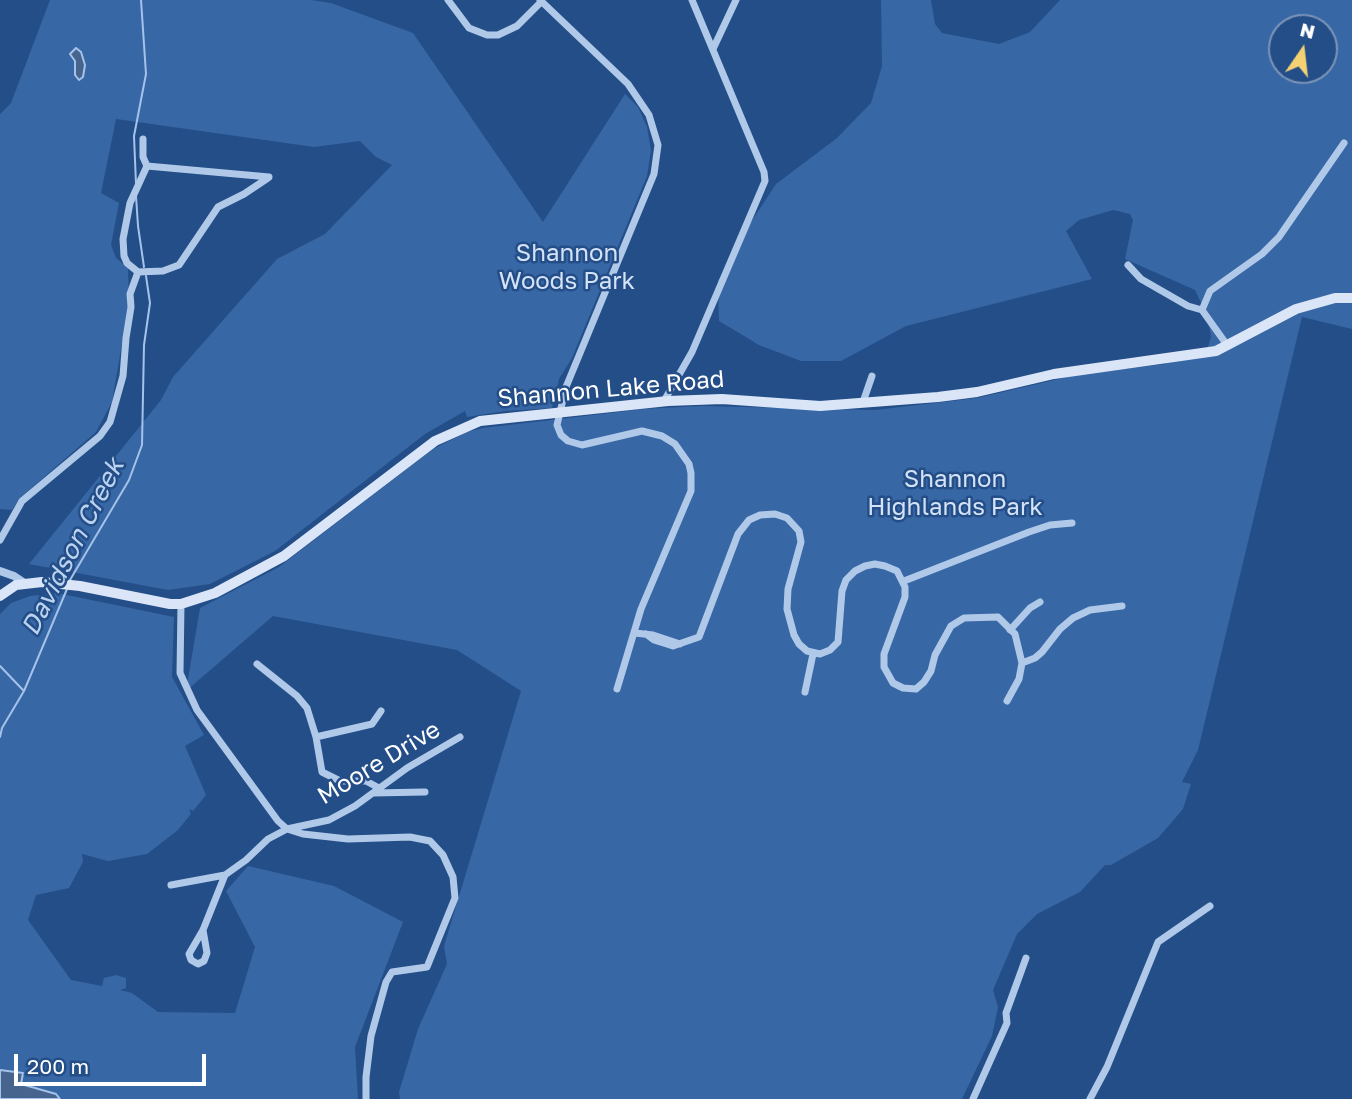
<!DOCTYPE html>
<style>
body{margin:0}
#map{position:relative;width:1352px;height:1099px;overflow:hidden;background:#244e88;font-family:"Golos Text",sans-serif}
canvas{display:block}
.north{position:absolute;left:1268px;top:14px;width:70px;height:70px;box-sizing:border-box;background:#244e88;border:2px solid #7c95b8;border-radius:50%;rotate:14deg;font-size:19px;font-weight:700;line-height:28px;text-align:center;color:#fff}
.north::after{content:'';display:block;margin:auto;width:24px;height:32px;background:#f4d173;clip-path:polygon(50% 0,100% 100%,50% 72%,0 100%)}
.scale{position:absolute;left:14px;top:1054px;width:192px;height:32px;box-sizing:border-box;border:4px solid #fff;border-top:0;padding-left:9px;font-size:21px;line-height:24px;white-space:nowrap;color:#fff;-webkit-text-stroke:5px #244e88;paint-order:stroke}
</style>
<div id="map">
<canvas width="1352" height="1099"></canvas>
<div class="north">N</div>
<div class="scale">200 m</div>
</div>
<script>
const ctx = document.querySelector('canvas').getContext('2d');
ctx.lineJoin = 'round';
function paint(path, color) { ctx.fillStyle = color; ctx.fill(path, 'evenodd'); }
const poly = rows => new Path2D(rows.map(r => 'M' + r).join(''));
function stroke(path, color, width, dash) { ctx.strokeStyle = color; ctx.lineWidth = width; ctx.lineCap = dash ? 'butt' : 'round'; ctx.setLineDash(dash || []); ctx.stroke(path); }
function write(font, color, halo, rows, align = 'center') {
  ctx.font = font + ' "Golos Text",sans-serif'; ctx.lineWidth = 5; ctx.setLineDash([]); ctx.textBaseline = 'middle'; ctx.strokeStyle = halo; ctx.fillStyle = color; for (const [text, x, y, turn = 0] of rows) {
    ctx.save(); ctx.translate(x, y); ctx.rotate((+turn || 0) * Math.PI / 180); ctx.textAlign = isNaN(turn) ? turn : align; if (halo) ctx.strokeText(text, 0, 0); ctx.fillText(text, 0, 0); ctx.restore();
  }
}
const green = poly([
 [50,0,311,0,331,3,413,33,543,222,625,94,638,107,647,127,651,150,647,176,572,358,559,379,552,408,505,411,467,417,465,411,425,434,275,551,210,584,168,590,29,564,161,400,173,377,277,259,325,234,392,165,376,157,360,141,314,147,116,119,101,193,119,203,111,245,116,258,128,268,129,302,112,402,96,432,20,498,12,510,0,509,0,114,11,103],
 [881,0,931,0,935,24,942,33,999,44,1030,32,1060,0,1352,0,1352,329,1302,317,1198,750,1182,782,1191,784,1183,809,1158,838,1111,865,1105,865,1080,892,1037,914,1017,934,993,990,998,1007,992,1036,962,1099,400,1099,399,1092,418,1029,447,964,444,946,521,691,457,650,273,616,186,691,200,608,279,567,433,449,467,432,483,428,644,409,701,406,875,410,977,398,1076,375,1164,364,1207,350,1211,337,1208,318,1195,290,1125,259,1133,220,1130,214,1113,210,1079,220,1066,231,1092,279,906,326,841,361,801,361,759,345,719,321,718,281,738,242,776,184,837,138,871,103,882,66],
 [1282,28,1324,28,1324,70,1282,70],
 [57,593,174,617,172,677,204,735,185,746,206,795,193,811,189,809,191,814,178,830,147,854,108,861,82,854,83,862,69,888,36,895,28,920,71,980,102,986,104,978,116,975,126,978,126,988,120,990,132,993,158,1012,235,1013,255,947,226,891,248,866,334,886,403,922,355,1047,358,1099,60,1099,56,1094,21,1084,23,1073,0,1070,0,614,11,603,30,596]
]);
const water = poly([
 [76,48,81,52,85,65,83,77,79,80,75,75,75,61,70,54,76,48],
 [0,1070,23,1073,21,1084,56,1094,60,1099,0,1099,0,1070]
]);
const stream = poly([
 [136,184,134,136,146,74,141,0],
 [136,196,138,226,144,267],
 [70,580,129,480,142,445,144,345,150,303,146,276],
 [0,666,23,690],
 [0,737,2,728,24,691,67,589]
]);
const minor = poly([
 [448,0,469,28,487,35,498,35,517,26,541,2],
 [540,0,628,84,649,115,658,145,654,174,566,387,557,425,561,435,568,441,582,445,642,431,662,436,675,444,689,464,691,473,691,491,641,609,617,689],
 [713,49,736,0],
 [143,139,143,157,147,166],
 [1128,265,1141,279,1188,306,1202,310,1227,345],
 [138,272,163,271,179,265,218,207,244,194,268,178],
 [1202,310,1210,291,1262,254,1279,237,1344,143],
 [664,401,692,352,765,181,764,172,692,0],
 [863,402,872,376],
 [0,540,22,501,100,436,110,422,123,376,126,338,131,307,130,294,138,272,127,263,124,256,123,239,130,203,147,166,269,177],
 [904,581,1029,532,1050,525,1072,523],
 [181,604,180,673,197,710,278,821,287,829,303,834,348,839,410,837,430,841,443,855,453,877,455,898,427,967,392,972,386,982,371,1036,366,1077,366,1099],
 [1010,630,1030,608,1040,602],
 [635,633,653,635,680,644],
 [646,634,654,640,673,646,699,637,738,534,749,520,760,515,775,514,787,518,799,531,801,542,788,589,787,609,794,635,799,644,807,651,820,654,830,650,838,642,842,591,846,580,855,571,865,566,875,564,885,566,897,571,905,587,905,597,884,654,884,667,893,683,903,688,916,689,924,682,931,671,935,655,951,626,964,618,998,617,1015,634,1022,663,1019,679,1007,701],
 [1022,663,1035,658,1042,652,1060,629,1073,618,1090,610,1122,606],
 [257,664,297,696,307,708,316,737,322,772,340,781,366,781,379,788],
 [805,692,813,654],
 [316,737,372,724,381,711],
 [373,793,425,792],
 [171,885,225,875],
 [203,930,207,953,204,961,198,964,191,960,189,954,203,930,225,875,246,860,268,839,287,829,329,820,355,806,407,768,460,737],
 [973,1099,1007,1023,1006,1013,1026,958],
 [1090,1099,1107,1067,1158,942,1210,906]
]);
const tertiary = poly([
 [0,571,14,576,26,584]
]);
const secondary = poly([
 [0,596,16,585,42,582,80,586,170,604,181,604,215,593,284,556,435,441,480,421,668,401,722,399,820,406,938,397,977,392,1054,374,1216,351,1296,309,1335,298,1352,298]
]);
const parkNames = [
 ["Shannon",567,253],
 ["Woods Park",567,281],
 ["Shannon",955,479],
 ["Highlands Park",955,507]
];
const streetNames = [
 ["Shannon Lake Road",611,389,-5],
 ["Moore Drive",379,763,-31]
];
const waterNames = [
 ["Davidson Creek",73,547,-63]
];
paint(green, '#3867a5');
paint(water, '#46648e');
stroke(water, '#a4c3ea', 2);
stroke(stream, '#a4c3ea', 2);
stroke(minor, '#b0c9e9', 7);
stroke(tertiary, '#b0c9e9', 8);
stroke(secondary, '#dae6f8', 10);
write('24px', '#d4e3f7', '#244e88', parkNames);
write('24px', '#fff', '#244e88', streetNames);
write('italic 26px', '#bbd3f1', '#244e88', waterNames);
</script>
